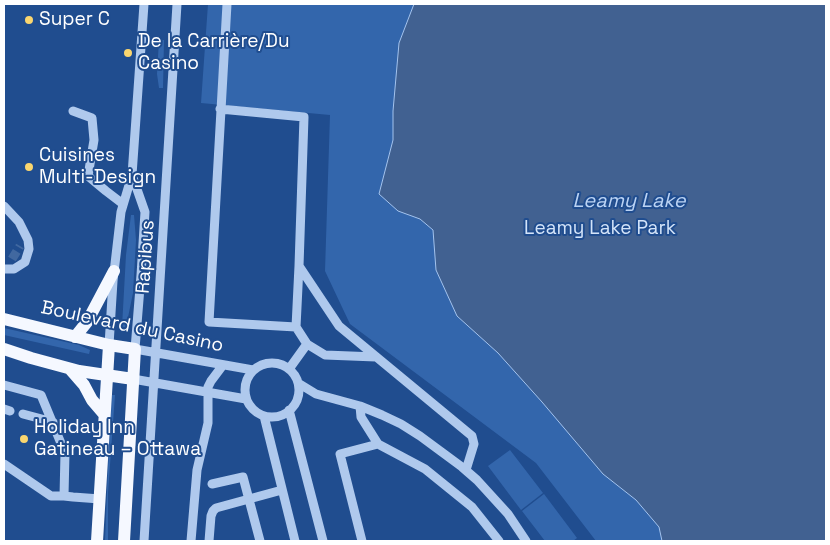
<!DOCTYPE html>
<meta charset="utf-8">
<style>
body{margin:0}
#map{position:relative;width:830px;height:545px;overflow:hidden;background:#204d8f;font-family:"Space Grotesk",sans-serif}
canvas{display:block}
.frame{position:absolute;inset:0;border:5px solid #fff;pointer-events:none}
</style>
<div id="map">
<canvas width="830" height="545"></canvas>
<div class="frame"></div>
</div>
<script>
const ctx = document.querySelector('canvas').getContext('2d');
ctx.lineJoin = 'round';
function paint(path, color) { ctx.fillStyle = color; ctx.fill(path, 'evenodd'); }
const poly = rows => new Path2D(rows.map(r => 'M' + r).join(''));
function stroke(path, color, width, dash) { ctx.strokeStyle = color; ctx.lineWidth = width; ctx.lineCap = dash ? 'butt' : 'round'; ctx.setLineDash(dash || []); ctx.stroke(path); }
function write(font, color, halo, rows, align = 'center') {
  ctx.font = font + ' "Space Grotesk",sans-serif'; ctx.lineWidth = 4; ctx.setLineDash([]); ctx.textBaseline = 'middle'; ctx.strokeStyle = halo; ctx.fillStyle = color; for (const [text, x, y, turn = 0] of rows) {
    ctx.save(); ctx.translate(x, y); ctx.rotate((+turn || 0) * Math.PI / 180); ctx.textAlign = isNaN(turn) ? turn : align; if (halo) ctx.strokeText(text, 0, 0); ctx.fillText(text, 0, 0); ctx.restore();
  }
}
const green = poly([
 [208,4,826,4,826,541,596,541,536,463,350,324,325,271,330,115,201,103],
 [159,40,164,40,163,88,159,88,157,74],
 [131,215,134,215,136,240,133,293,126,327,122,327,126,255],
 [4,328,79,345,90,350,89,354,4,335],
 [112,395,115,395,108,493,108,540,105,541,108,468],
 [510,450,543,493,521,510,488,466],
 [544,494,577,538,573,541,545,541,522,511]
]);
const water = poly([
 [414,4,826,4,826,541,662,541,659,527,636,500,603,474,542,402,498,353,457,316,436,270,433,230,420,219,398,211,379,194,393,140,393,111,399,43,414,4]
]);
const minorTunnel = poly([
 [12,259,20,246]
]);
const minor = poly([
 [227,4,209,322,296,327],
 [220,109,304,117,299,266,339,326,472,436,474,444,466,470],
 [73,111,92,118,94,140,88,176,106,191,123,204],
 [132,175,145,212,141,275,135,349,253,370],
 [4,206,19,222,28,240,29,249,25,262,14,269,4,269],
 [299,266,296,327,307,344,325,355,376,357],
 [109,345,113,281,121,212,132,175,144,4],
 '245 390a27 27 0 1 1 54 0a27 27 0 1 1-54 0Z',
 [289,369,307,344],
 [133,379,246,399],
 [298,383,316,394,360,406,382,415,401,424,420,436,462,467,477,480,508,514,526,541],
 [4,385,41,395,65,453,64,496],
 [360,406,361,417,378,444],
 [4,409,10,411],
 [289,410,323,541],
 [23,414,53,422],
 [264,416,295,541],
 [4,464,51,496,64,496,73,497,100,499],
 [212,484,243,477,260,541],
 [144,541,177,4],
 [191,541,197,470,208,423,208,387,211,381,223,365],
 [209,541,211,516,213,511,216,508,282,490],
 [362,541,340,454,378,444,425,469,472,507,499,541]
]);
const major = poly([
 [4,319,109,345,135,349,124,541],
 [75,337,87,322,114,271],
 [4,349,31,358,79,371,133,379],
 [70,369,84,385,92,400,104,414],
 [97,541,109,345]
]);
const markers = [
 [29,20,5,"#fad66f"],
 [128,53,5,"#fad66f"],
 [29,167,5,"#fad66f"],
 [24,439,5,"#fad66f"]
];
const poiNames = [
 ["Super C",39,20],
 ["De la Carrière/Du",138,42],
 ["Casino",138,64],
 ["Cuisines",39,156],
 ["Multi-Design",39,178],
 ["Holiday Inn",34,428],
 ["Gatineau – Ottawa",34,450]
];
const parkNames = [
 ["Leamy Lake Park",600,229]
];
const streetNames = [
 ["Rapibus",146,257,-86],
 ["Boulevard du Casino",132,327,12]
];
const waterNames = [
 ["Leamy Lake",629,202]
];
paint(green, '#3366ac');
paint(water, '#416191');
stroke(water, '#a3c3ee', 1);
stroke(minorTunnel, '#4168a0', 9, [9, 4.5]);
stroke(minor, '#afc9ed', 9);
stroke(major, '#f5f8ff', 12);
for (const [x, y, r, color] of markers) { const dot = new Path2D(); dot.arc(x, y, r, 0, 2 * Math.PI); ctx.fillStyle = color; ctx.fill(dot); stroke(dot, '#204d8f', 2); }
write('19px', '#fff', '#204d8f', poiNames, 'left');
write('19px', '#d4e4f9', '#204d8f', parkNames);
write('19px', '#fff', '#204d8f', streetNames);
write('italic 20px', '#bbd3f4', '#204d8f', waterNames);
</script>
